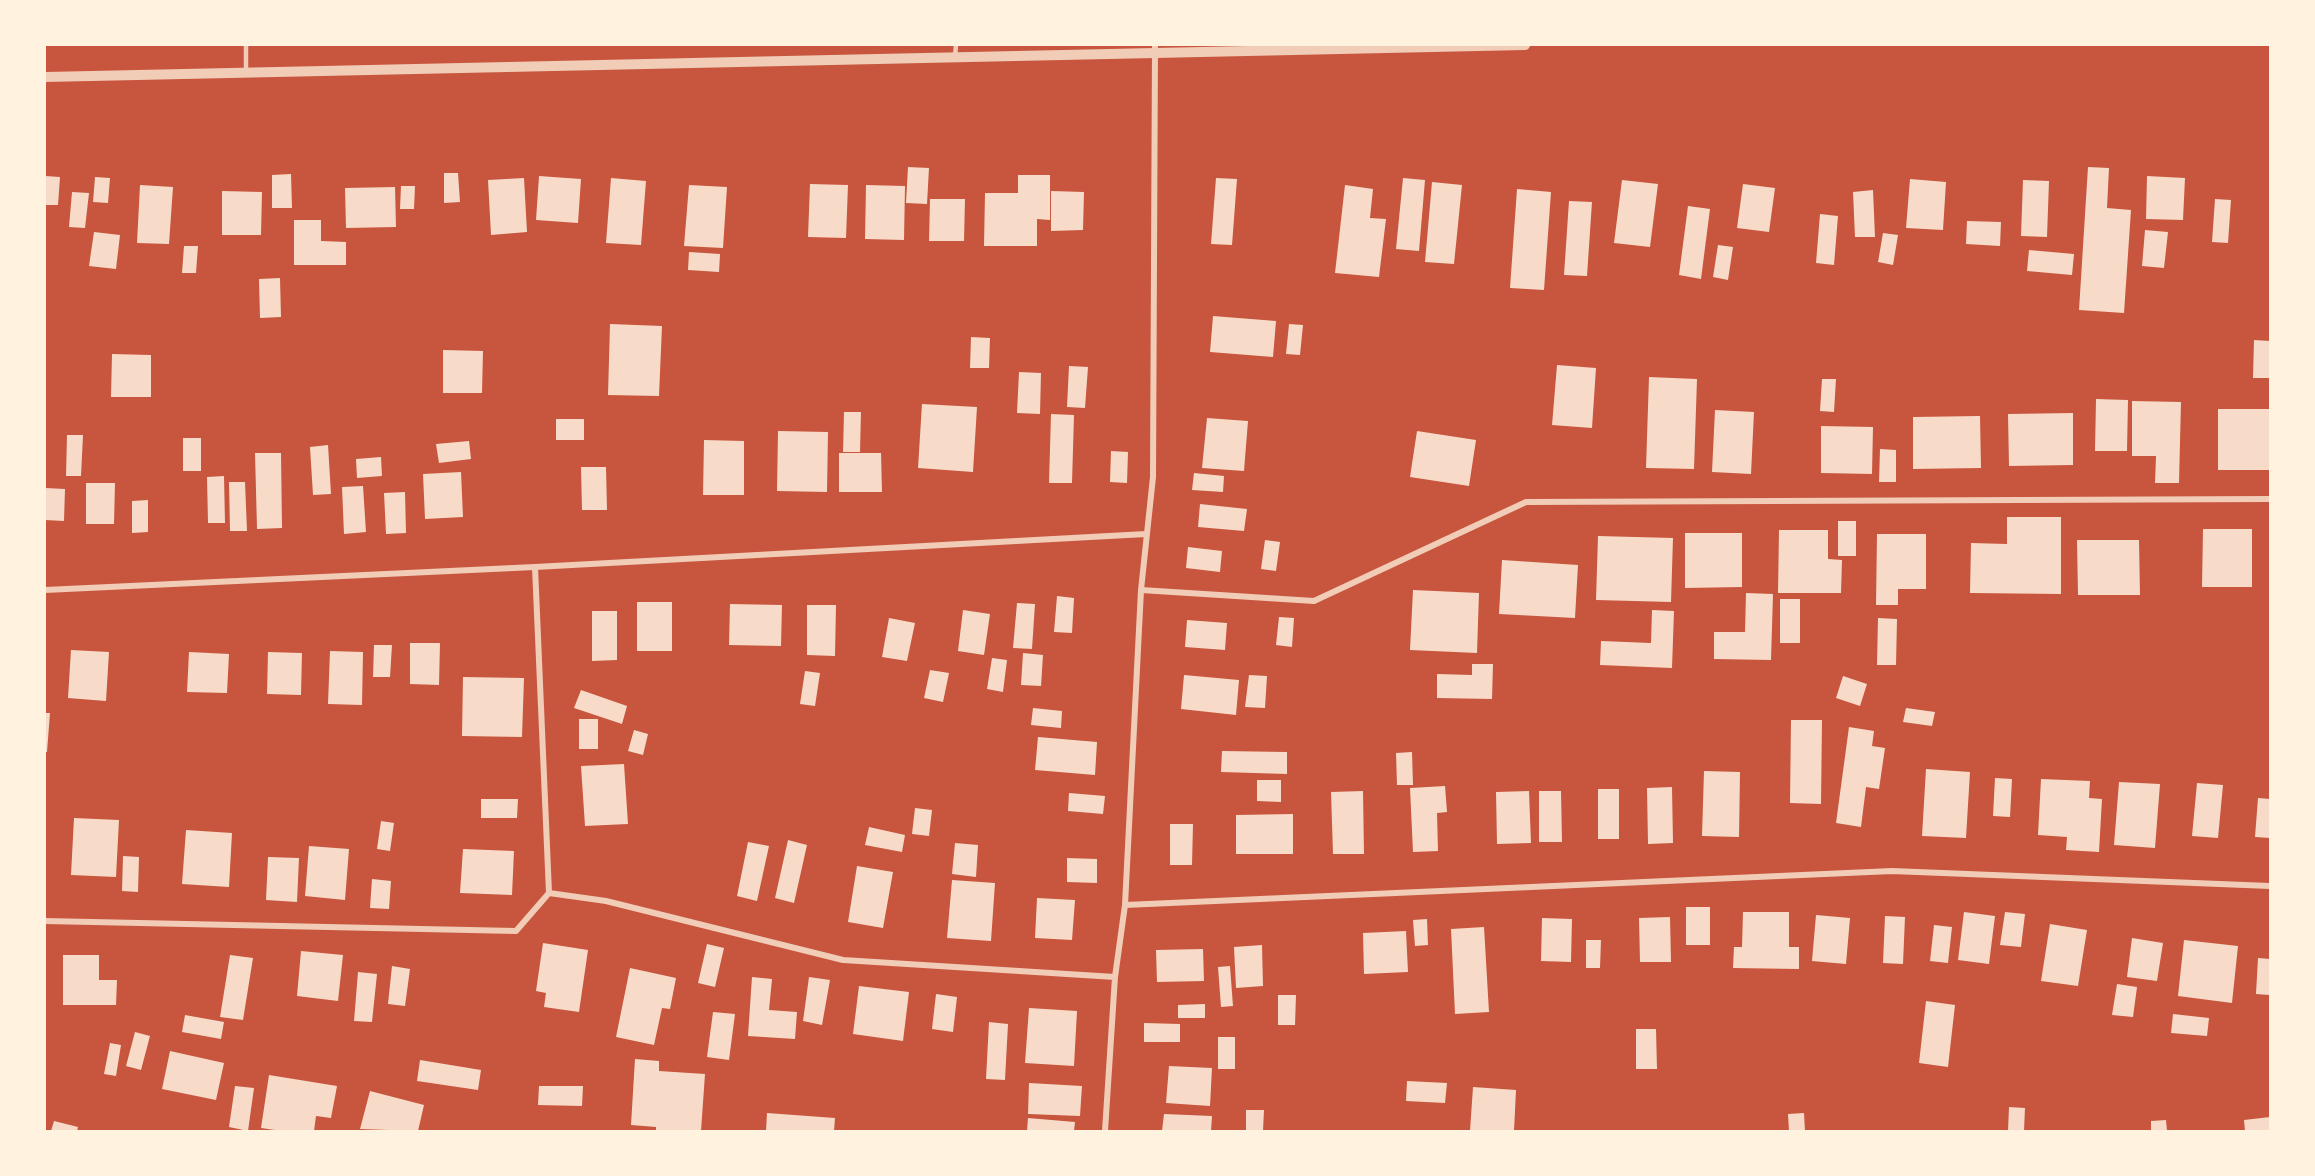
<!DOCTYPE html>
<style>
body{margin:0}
#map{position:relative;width:2315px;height:1176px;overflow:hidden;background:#c8553d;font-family:"Work Sans",sans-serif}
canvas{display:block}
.frame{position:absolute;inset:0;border:46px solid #fff3e0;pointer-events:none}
</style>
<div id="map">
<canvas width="2315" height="1176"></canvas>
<div class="frame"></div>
</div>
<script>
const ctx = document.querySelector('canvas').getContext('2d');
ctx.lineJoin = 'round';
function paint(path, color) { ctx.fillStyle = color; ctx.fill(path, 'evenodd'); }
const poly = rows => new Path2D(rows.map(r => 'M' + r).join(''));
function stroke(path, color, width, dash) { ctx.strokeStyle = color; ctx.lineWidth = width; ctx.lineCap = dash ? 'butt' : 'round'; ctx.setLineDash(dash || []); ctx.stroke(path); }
const building = poly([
 [908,167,929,168,927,204,906,203],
 [2088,167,2109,168,2107,208,2131,210,2124,313,2079,310],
 [444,173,458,173,460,202,444,203],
 [291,174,292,208,272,208,272,175],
 [1018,175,1050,175,1050,220,1037,219,1037,246,984,246,985,193,1018,193],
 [45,176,60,177,58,205,45,205],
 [539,176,581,179,578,223,536,220],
 [2147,176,2185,178,2183,220,2146,219],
 [95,177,110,178,108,203,93,202],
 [524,178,527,232,491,235,488,180],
 [611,178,646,181,641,245,606,243],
 [1216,178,1237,179,1232,245,1211,244],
 [1403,178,1425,180,1419,251,1396,249],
 [1910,179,1946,182,1943,230,1906,228],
 [1622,180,1658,184,1650,247,1614,243],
 [2023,180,2049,181,2047,237,2021,236],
 [1432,182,1462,185,1454,264,1425,262],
 [810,184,848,185,846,238,808,237],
 [1743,184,1775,188,1769,232,1737,228],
 [140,185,173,187,169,244,137,243],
 [689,185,727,187,723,248,684,246],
 [866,185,905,186,904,240,865,239],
 [1345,185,1373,189,1370,218,1386,219,1379,277,1335,273],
 [401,186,415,186,414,209,400,209],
 [395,187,396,227,346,228,345,188],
 [1517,189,1551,192,1544,290,1510,288],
 [1873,190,1875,237,1855,237,1853,192],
 [222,191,262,192,261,235,222,235],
 [1051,191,1084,192,1083,230,1051,231],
 [72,192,89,193,85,228,69,227],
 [930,199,965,199,964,241,929,241],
 [2215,199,2231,200,2228,243,2212,242],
 [1569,201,1592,202,1587,276,1564,275],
 [1688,206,1710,209,1701,279,1679,275],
 [1820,214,1838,216,1834,265,1816,263],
 [294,220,321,220,321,241,346,242,346,265,294,265],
 [1967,221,2001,222,2000,246,1966,244],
 [2145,230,2168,232,2164,268,2142,266],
 [94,232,120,235,116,269,89,266],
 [1883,233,1898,235,1893,265,1878,262],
 [1718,245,1733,247,1728,280,1713,277],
 [184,246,198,246,196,273,182,273],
 [2029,250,2074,254,2072,275,2027,271],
 [689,252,720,254,719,272,688,270],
 [280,278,281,317,260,318,259,279],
 [1213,316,1276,321,1273,357,1210,352],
 [610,324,662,326,659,396,608,395],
 [1289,324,1303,325,1300,355,1286,354],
 [971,337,990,338,989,368,970,368],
 [2254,340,2270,341,2270,378,2253,378],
 [443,350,483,351,482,393,443,393],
 [112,354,151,355,151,397,111,397],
 [1557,365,1596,368,1592,428,1552,425],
 [1069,366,1088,367,1085,408,1067,407],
 [1019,372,1041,373,1040,414,1017,413],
 [1649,377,1697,379,1694,469,1646,468],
 [1822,379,1836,379,1834,412,1820,411],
 [2096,399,2128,400,2127,451,2095,451],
 [2132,401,2181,402,2179,483,2155,483,2156,456,2132,456],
 [922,404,977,407,973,472,918,468],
 [2218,409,2270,409,2270,470,2218,470],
 [1715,410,1754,412,1751,474,1712,472],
 [844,412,861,412,860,452,843,452],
 [2073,413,2073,465,2009,466,2008,414],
 [1051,414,1074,415,1072,483,1049,483],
 [1980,416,1981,468,1913,469,1913,417],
 [1207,418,1248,421,1244,471,1202,468],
 [556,419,584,419,584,440,556,440],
 [1821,426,1873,427,1872,474,1821,473],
 [778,431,828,432,827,492,777,491],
 [1417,431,1476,440,1469,486,1410,477],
 [67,435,83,435,81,476,66,476],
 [183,438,201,438,201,471,183,471],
 [704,440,744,441,744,495,703,495],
 [469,441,471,459,439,463,436,444],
 [328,445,331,494,313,495,310,447],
 [1880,449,1896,450,1896,482,1879,482],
 [1111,451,1128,452,1127,483,1110,482],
 [255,453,281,453,282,528,257,529],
 [839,453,881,453,882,492,839,492],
 [381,457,382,476,357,478,356,459],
 [581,467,606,467,607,510,582,510],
 [461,472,463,517,425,519,423,474],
 [1194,473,1224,476,1223,492,1192,490],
 [224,476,225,523,208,523,207,477],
 [229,482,245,482,247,531,230,531],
 [86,483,115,483,114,524,86,524],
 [363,486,366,532,344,534,342,487],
 [45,488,65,489,64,521,45,520],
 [405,492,406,533,386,534,384,493],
 [148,500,148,532,132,533,132,501],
 [1200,504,1247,509,1244,531,1198,527],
 [2007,517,2061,517,2061,594,1970,593,1971,543,2007,544],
 [1838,521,1856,521,1856,556,1838,556],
 [2203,529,2252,529,2252,587,2202,587],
 [1779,530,1828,530,1828,559,1842,560,1841,593,1778,593],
 [1685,533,1742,533,1742,587,1685,588],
 [1877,534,1926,534,1926,589,1898,589,1898,605,1876,605],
 [1598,536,1673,538,1671,602,1596,600],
 [1265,540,1280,542,1276,571,1261,569],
 [2077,540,2139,540,2140,595,2078,595],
 [1188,547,1222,551,1220,572,1186,568],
 [1502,560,1578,565,1575,618,1499,614],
 [1413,590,1479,593,1477,653,1410,650],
 [1746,593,1773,594,1771,660,1714,659,1714,632,1745,632],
 [1057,596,1074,598,1072,633,1054,632],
 [1780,599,1800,599,1800,643,1780,643],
 [637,602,672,602,672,651,637,651],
 [1017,603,1035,604,1032,649,1013,648],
 [730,604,782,605,781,646,729,645],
 [807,605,836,605,835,656,807,655],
 [963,610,990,614,984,655,958,651],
 [1652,610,1674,611,1672,668,1600,665,1601,641,1651,643],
 [592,611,617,611,617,660,592,661],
 [1279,617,1294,618,1292,647,1276,645],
 [889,618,915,623,907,661,882,657],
 [1878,618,1897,619,1896,665,1877,665],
 [1187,620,1227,623,1225,650,1185,647],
 [410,643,440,643,439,685,410,684],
 [374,645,392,645,390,677,373,677],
 [71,650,109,652,106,701,68,698],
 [330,651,363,652,362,705,328,704],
 [189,652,229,654,227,693,187,692],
 [268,652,302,653,301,695,267,694],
 [1023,653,1043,655,1041,686,1021,685],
 [992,658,1007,660,1003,692,987,689],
 [1472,664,1493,664,1492,699,1437,698,1437,674,1472,675],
 [930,670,949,673,943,702,924,698],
 [805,671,820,673,815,706,800,704],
 [1184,675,1239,680,1236,715,1181,709],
 [1249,675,1267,676,1265,708,1245,707],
 [1843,676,1867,684,1860,706,1836,698],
 [463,677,524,678,522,737,462,736],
 [581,690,627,706,622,724,574,708],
 [1033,708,1062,711,1061,728,1031,725],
 [1906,708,1935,712,1932,726,1903,722],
 [45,713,50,713,47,752,45,752],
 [579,719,598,719,598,749,579,749],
 [1791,720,1822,720,1821,804,1790,803],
 [1849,727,1874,731,1872,746,1885,748,1879,789,1866,787,1861,827,1836,823],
 [634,730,648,734,643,755,628,751],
 [1038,737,1097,742,1095,775,1035,770],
 [1222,751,1287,752,1287,774,1221,772],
 [1412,752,1413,785,1397,785,1396,753],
 [624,764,628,824,585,826,581,766],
 [1926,769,1970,772,1966,838,1922,836],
 [1704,771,1740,772,1739,837,1702,836],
 [1995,778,2012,779,2010,817,1993,816],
 [2041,779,2090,781,2089,798,2102,799,2099,852,2066,850,2067,837,2038,835],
 [1257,780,1281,780,1281,802,1257,801],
 [2119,782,2160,784,2155,848,2114,845],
 [2197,783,2223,785,2218,838,2192,836],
 [1445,786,1447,812,1437,813,1438,851,1413,852,1410,788],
 [1672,787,1673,843,1648,844,1647,788],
 [1598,789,1619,789,1619,839,1598,839],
 [1363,791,1364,854,1333,854,1331,792],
 [1529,791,1531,843,1497,844,1496,792],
 [1539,791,1561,791,1562,842,1539,842],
 [1069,793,1105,796,1103,814,1068,811],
 [2258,798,2270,799,2270,838,2255,837],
 [481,799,518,799,517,818,481,818],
 [915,808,932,810,929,836,912,834],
 [1293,814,1293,854,1236,854,1236,815],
 [74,818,119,820,116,877,71,875],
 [381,821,394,823,390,851,377,849],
 [1170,824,1193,824,1192,865,1170,865],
 [869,827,905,835,902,852,865,845],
 [186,830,232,833,229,887,182,884],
 [788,840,807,845,794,903,775,898],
 [748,842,769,846,757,901,737,896],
 [955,843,978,845,976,877,952,874],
 [309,846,349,849,345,900,305,896],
 [463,849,514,851,512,895,460,893],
 [123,856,139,857,138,892,122,891],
 [268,857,299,858,297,902,266,900],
 [1067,858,1097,859,1097,883,1067,882],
 [857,866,893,872,883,928,848,922],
 [372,879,391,881,389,909,370,908],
 [952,880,995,883,991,941,947,938],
 [1037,898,1075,900,1072,940,1035,938],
 [1686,907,1710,907,1710,945,1686,945],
 [1743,912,1789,912,1789,947,1799,947,1799,969,1733,968,1734,947,1742,947],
 [1964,912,1995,916,1989,964,1958,960],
 [2005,912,2025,914,2021,947,2000,945],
 [1816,915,1850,918,1846,964,1812,961],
 [1885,916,1905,917,1903,964,1883,963],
 [1670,917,1671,962,1640,962,1639,918],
 [1542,918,1572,919,1571,962,1541,961],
 [1427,919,1428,945,1415,946,1413,920],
 [2050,924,2087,930,2078,986,2041,981],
 [1934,925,1952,927,1948,963,1930,961],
 [1484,927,1489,1012,1455,1014,1451,929],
 [1406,931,1408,972,1364,974,1363,933],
 [2132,938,2163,943,2157,981,2127,977],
 [1586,940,1601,940,1600,968,1586,968],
 [2184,940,2238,946,2232,1003,2178,996],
 [543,943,588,950,579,1012,544,1007,546,993,536,991],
 [707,944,724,948,715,987,698,983],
 [1262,945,1263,986,1236,988,1234,947],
 [1203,949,1204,981,1157,982,1156,950],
 [301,951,343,955,338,1001,297,996],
 [63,955,99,955,99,980,117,980,116,1005,63,1005],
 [230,955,253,958,243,1020,220,1017],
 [2258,958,2270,959,2269,995,2256,994],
 [392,966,410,969,405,1006,388,1004],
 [1230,966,1233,1006,1221,1007,1218,967],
 [630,968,676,978,670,1009,662,1008,654,1045,616,1037],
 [358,972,377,974,372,1022,354,1021],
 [752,977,772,979,769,1010,797,1012,795,1039,748,1036],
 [809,977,830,980,822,1025,803,1021],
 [2117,984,2137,987,2133,1017,2112,1015],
 [859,986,909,992,903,1041,853,1034],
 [936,994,957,997,953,1032,932,1029],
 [1278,995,1296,995,1295,1025,1278,1025],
 [1926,1001,1955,1005,1948,1067,1919,1063],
 [1205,1004,1205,1018,1178,1018,1178,1005],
 [1029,1008,1077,1011,1074,1066,1025,1063],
 [713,1012,735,1014,729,1060,707,1057],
 [2173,1014,2209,1018,2207,1036,2171,1033],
 [185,1015,224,1022,221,1039,182,1032],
 [989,1022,1008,1024,1005,1080,986,1079],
 [1144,1023,1180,1024,1180,1042,1144,1042],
 [1636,1029,1656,1029,1657,1069,1636,1069],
 [135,1032,150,1036,141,1070,126,1066],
 [1218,1037,1235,1037,1235,1069,1218,1069],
 [110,1043,121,1045,116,1076,104,1074],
 [170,1051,224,1063,216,1100,162,1089],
 [635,1059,659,1061,659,1071,705,1074,701,1131,656,1131,656,1127,631,1125],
 [420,1060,481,1070,478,1090,417,1081],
 [1169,1066,1212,1068,1210,1106,1166,1103],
 [269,1075,337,1086,331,1118,316,1116,314,1131,282,1131,261,1128],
 [1407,1081,1447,1083,1445,1103,1406,1101],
 [1029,1083,1082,1086,1080,1116,1028,1114],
 [235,1086,254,1088,248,1131,229,1127],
 [539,1086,583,1086,582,1106,538,1105],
 [1473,1087,1516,1090,1514,1131,1470,1131],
 [370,1091,424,1105,418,1131,360,1129],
 [2009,1107,2025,1108,2024,1131,2008,1131],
 [1246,1110,1264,1110,1263,1131,1246,1131],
 [767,1113,835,1118,834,1131,766,1131],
 [1804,1113,1805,1131,1789,1131,1788,1114],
 [1164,1114,1212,1116,1211,1131,1162,1131],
 [2270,1117,2270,1131,2245,1131,2244,1120],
 [1028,1118,1075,1122,1074,1131,1027,1131],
 [2166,1120,2167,1131,2151,1131,2151,1121],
 [54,1121,78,1127,77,1131,51,1131]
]);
const service = poly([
 [955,56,956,45],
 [246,71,246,45]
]);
const minor = poly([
 [535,567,549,893],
 [45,590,535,567,1146,534],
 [1141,590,1314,601,1526,502,2270,499],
 [1125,905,1892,871,2270,886],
 [45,921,516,931,549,893,606,901,843,960,1115,977],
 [1105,1131,1115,977,1125,905,1141,590,1153,477,1155,45]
]);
const tertiary = poly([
 [45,77,1525,45]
]);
paint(building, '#f7dbc8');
stroke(service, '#f1ccb7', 4.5);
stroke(minor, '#f1ccb7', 6);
stroke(tertiary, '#f1ccb7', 10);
</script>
